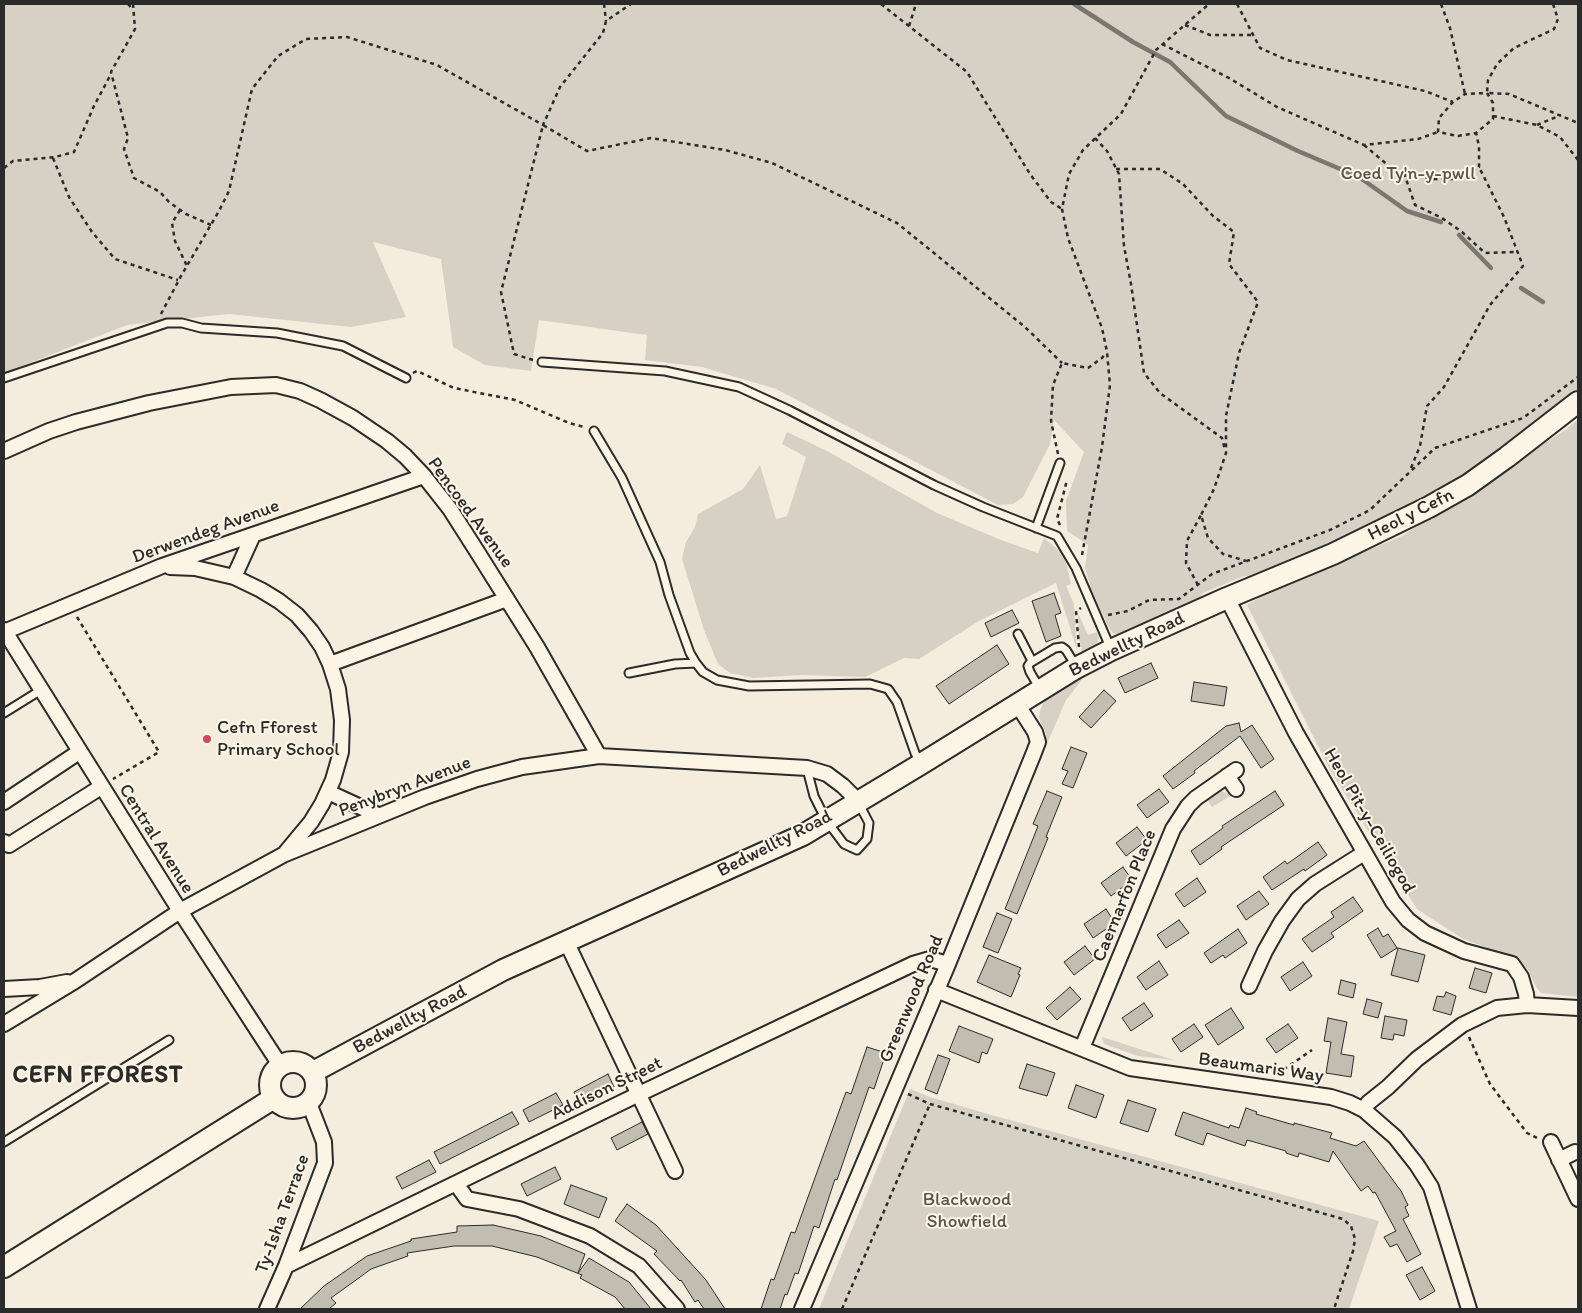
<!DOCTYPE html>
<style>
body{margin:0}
#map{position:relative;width:1582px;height:1313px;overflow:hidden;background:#f4edde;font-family:Itim,sans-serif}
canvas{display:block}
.frame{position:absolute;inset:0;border:5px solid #2b2b2b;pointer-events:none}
</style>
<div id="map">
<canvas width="1582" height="1313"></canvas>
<div class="frame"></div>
</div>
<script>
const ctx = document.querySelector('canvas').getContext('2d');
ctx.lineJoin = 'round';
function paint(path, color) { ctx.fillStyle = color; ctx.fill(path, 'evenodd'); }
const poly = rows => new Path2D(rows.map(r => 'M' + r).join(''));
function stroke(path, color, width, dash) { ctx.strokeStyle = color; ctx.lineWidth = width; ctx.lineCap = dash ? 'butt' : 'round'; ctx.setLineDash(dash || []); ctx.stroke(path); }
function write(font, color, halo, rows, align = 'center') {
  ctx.font = font + ' Itim,sans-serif'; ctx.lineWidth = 4; ctx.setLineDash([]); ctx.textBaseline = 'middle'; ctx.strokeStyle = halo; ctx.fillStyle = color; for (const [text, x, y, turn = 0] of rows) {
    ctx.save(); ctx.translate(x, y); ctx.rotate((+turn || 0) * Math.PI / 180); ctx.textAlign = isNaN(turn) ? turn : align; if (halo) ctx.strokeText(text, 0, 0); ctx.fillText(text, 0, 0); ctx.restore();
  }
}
const green = poly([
 [4,4,1578,4,1578,392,1539,423,1467,474,1435,493,1396,513,1256,577,1244,576,1203,593,1196,602,1121,635,1113,633,1109,628,1091,589,1085,567,1088,545,1067,531,1066,501,1084,452,1054,420,1050,444,1023,497,1013,504,998,505,776,389,702,367,645,360,647,335,539,320,531,371,485,365,453,347,441,259,373,242,406,317,351,327,229,314,127,325,4,373],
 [1578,419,1578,997,1541,993,1536,987,1528,970,1518,959,1463,939,1417,909,1330,770,1247,605,1267,593,1402,536,1565,430],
 [787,432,827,451,937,513,1001,540,1038,553,1044,538,1062,553,1066,562,1071,584,1066,586,1074,604,1077,650,1056,583,979,621,919,659,904,658,865,677,802,675,753,678,730,673,718,664,704,630,682,559,686,542,695,527,698,514,743,489,760,465,776,519,787,516,806,457,782,444],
 [1078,613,1088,635,1097,632,1099,638,1096,645,1082,652,1079,638],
 [1088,672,1066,700,1046,746,1046,734,1039,718,1040,711,1044,701,1048,696],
 [1218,790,1232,795,1212,807,1206,798],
 [1102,1037,1174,1060,1138,1056,1104,1044],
 [910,1089,930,1097,988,1114,1379,1221,1349,1309,819,1309]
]);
const stream = poly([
 [1074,4,1133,42,1170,62,1226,116,1298,151,1359,177,1407,211,1441,222],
 [1459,235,1491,268],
 [1521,288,1543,302]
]);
const building = poly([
 [1054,593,1061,613,1055,615,1061,636,1046,642,1032,601,1054,593],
 [1012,610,1019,623,991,637,985,623,1012,610],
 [997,645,1009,664,949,704,936,686,997,645],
 [1151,663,1158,678,1125,693,1118,678,1151,663],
 [1194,682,1227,687,1224,706,1191,701,1194,682],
 [1104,690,1116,701,1091,728,1079,717,1104,690],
 [1239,723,1241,732,1252,725,1274,759,1261,768,1240,736,1194,771,1195,773,1173,789,1163,776,1226,726,1239,723],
 [1071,747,1087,753,1073,788,1062,784,1068,771,1062,769,1071,747],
 [1159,789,1169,802,1147,818,1137,805,1159,789],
 [1047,791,1062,797,1046,837,1048,838,1017,914,1005,909,1038,826,1033,824,1047,791],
 [1275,791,1284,805,1221,847,1222,849,1200,865,1191,851,1223,828,1222,826,1275,791],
 [1137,827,1147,840,1126,856,1116,843,1137,827],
 [1318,842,1327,855,1305,871,1304,869,1272,890,1263,877,1285,861,1287,864,1318,842],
 [1123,867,1132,880,1111,896,1101,883,1123,867],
 [1197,878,1206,892,1184,907,1175,894,1197,878],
 [1259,891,1269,904,1246,920,1237,906,1259,891],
 [1353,897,1363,911,1331,933,1334,937,1312,952,1302,939,1334,917,1331,912,1353,897],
 [1106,909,1115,923,1093,938,1084,924,1106,909],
 [997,913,1012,919,998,953,983,947,997,913],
 [1179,920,1189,933,1166,948,1157,935,1179,920],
 [1378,928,1383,937,1388,934,1397,948,1381,958,1367,935,1378,928],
 [1238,929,1247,943,1225,958,1223,955,1211,963,1204,953,1238,929],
 [1085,946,1095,959,1074,975,1064,962,1085,946],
 [1398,948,1425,955,1418,982,1391,975,1398,948],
 [989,955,1021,968,1018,974,1020,975,1011,997,977,982,989,955],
 [1159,961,1168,975,1146,990,1137,977,1159,961],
 [1303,962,1312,976,1290,991,1281,977,1303,962],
 [1475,968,1492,973,1486,993,1469,988,1475,968],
 [1341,980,1356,984,1353,998,1338,994,1341,980],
 [1070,987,1081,999,1057,1020,1046,1008,1070,987],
 [1446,992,1456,996,1451,1015,1433,1010,1437,996,1444,997,1446,992],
 [1367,999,1382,1003,1378,1018,1363,1014,1367,999],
 [1144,1003,1153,1016,1131,1031,1122,1018,1144,1003],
 [1231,1008,1244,1028,1218,1045,1205,1025,1231,1008],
 [1385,1016,1407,1020,1404,1036,1394,1034,1393,1040,1381,1038,1385,1016],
 [1328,1018,1347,1022,1341,1054,1354,1056,1351,1077,1326,1073,1331,1042,1324,1041,1328,1018],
 [1194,1024,1203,1037,1181,1052,1172,1039,1194,1024],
 [1288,1024,1298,1038,1276,1053,1266,1039,1288,1024],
 [959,1026,993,1039,987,1054,982,1052,979,1063,949,1051,959,1026],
 [867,1047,886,1053,874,1089,869,1087,837,1180,835,1179,819,1228,814,1226,798,1274,795,1273,787,1295,785,1294,780,1309,761,1309,771,1279,774,1280,791,1232,795,1233,846,1092,851,1094,867,1047],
 [938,1055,950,1059,937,1094,925,1089,938,1055],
 [1027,1064,1055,1073,1047,1096,1019,1088,1027,1064],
 [608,1074,614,1087,580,1104,574,1092,608,1074],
 [1076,1085,1104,1095,1096,1118,1068,1108,1076,1085],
 [556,1093,563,1105,529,1122,523,1110,556,1093],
 [1128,1100,1156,1109,1148,1132,1120,1123,1128,1100],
 [1246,1108,1257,1112,1256,1114,1294,1125,1294,1123,1332,1133,1330,1138,1356,1146,1364,1141,1401,1191,1408,1205,1405,1207,1409,1216,1403,1219,1421,1254,1407,1262,1397,1244,1390,1247,1384,1237,1396,1231,1375,1192,1373,1193,1368,1186,1361,1191,1333,1151,1329,1162,1299,1153,1298,1157,1286,1153,1286,1151,1247,1140,1245,1146,1207,1133,1203,1145,1175,1135,1183,1112,1229,1128,1230,1125,1239,1128,1246,1108],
 [512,1112,519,1124,440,1164,434,1152,512,1112],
 [642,1122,648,1134,617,1150,611,1138,642,1122],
 [429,1160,436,1172,402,1189,396,1177,429,1160],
 [555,1167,561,1179,527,1196,521,1184,555,1167],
 [571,1185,607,1198,599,1218,564,1204,571,1185],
 [627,1204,656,1225,706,1280,725,1309,704,1309,698,1300,695,1302,681,1280,680,1281,654,1254,657,1251,615,1221,627,1204],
 [493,1225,541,1236,585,1254,578,1273,589,1258,629,1282,651,1309,625,1309,615,1297,580,1278,582,1275,537,1257,492,1246,454,1246,407,1253,408,1256,371,1269,356,1280,331,1298,336,1303,329,1309,300,1309,324,1286,367,1256,411,1241,411,1239,457,1232,457,1226,493,1225],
 [1422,1267,1435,1291,1420,1300,1406,1275,1422,1267]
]);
const path = poly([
 [128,4,133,10],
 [133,4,135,29,111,72,128,138,124,149,134,178,160,192,169,202,186,214,211,225],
 [604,4,606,21],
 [881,4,967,72,1030,174,1051,202,1062,209],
 [1237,4,1260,48,1287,60,1425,91,1453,102],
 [1441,4,1450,28,1465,94],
 [1553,4,1558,19,1554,29,1514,48,1497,64,1488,80,1487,93,1509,94,1578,123],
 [1185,25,1210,35,1253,35],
 [909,26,916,4],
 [1162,44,1229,78,1277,107,1364,145,1418,139,1438,132],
 [1487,93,1493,103,1493,119,1476,133,1458,136,1438,132,1439,118,1453,102,1465,94,1487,93],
 [1493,116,1537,125,1560,137,1578,160],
 [1537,125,1561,115],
 [1095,138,1107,151,1119,174,1124,246,1131,284,1144,373,1160,393,1222,438,1225,450],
 [1364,145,1396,172,1434,179,1454,179,1479,167,1479,146,1476,133],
 [53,158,69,197,92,232,115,259,178,280],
 [4,168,13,161,55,157,74,152,94,106,111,74],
 [1116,169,1160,169,1183,184,1213,216,1234,232,1229,264,1258,302,1239,353,1226,416,1226,453,1214,489,1201,515,1208,538,1223,554,1246,561],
 [1404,173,1415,205,1442,218,1462,232,1485,253,1517,252],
 [180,210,172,223,175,241,187,266],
 [161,314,181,276,219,211,229,191,252,89,278,56,306,39,347,37,437,65,543,125,560,87,603,33,606,21,631,4],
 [533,360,514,354,501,292,543,125,587,151,651,138,725,150,772,163,897,223,1025,327,1062,363],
 [413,373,417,371,454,388,515,400,569,423,584,427],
 [1058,454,1051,421,1053,385,1062,363,1088,368,1102,358,1106,353],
 [1411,468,1420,446,1427,406,1444,387,1490,305,1523,266,1504,217,1479,167],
 [1060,525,1057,519,1067,480],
 [1082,555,1102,447,1110,385,1107,352,1102,328,1068,238,1062,209,1069,174,1083,150,1121,114,1156,50,1209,4],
 [1198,585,1186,563,1187,541,1201,515],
 [1108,615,1128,611,1149,600,1179,599,1212,574,1330,530,1370,510,1435,448,1523,418,1578,377],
 [77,617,159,752,113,779],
 [1079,647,1076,611,1081,608],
 [1469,1037,1490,1084,1527,1133,1537,1138],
 [1277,1074,1312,1050],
 [908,1094,930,1104,1343,1219,1351,1226,1355,1239,1353,1251,1334,1309],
 [842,1309,930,1104]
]);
const lane = poly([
 [542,362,665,371,739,387,789,410,934,485,983,507,1057,536,1076,568,1110,647],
 [4,378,167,323,182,323,201,328,277,333,343,346,406,378],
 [594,431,622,478,660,562,669,595,690,653,696,663],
 [1036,528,1060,463],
 [1018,634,1032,661],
 [629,673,675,664,696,663,703,672,717,680,749,686,870,684,888,689,897,702,915,753,921,764],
 [1040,689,1030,672,1028,666,1030,663,1055,648,1062,647,1066,650,1076,666],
 [4,713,41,690],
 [807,769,814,796,826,820,844,844,857,850,867,839,869,823,859,804],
 [4,1142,169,1040]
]);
const street = poly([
 [4,451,49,431,76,422,149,403,231,387,276,385,300,391,320,400,353,418,387,441,405,456,424,476,450,509,478,553,537,647,599,756],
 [170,567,195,568,234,577,261,590,279,601,297,615,311,631,322,647,330,664,338,689,342,720,341,752,333,780,322,804,311,822,286,852],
 [234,577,253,535],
 [1227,598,1296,733,1393,902,1408,920,1425,933,1464,951,1512,964,1521,977,1526,994,1527,1005],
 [4,630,180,911,280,1065],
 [4,632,162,566,424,476],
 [330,664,507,599],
 [1227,776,1236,789],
 [328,792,378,815],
 [4,802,79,752],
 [4,842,9,845,101,787],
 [566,941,675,1171],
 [1249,986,1265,951,1282,921,1298,899,1315,884,1364,853],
 [4,989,40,987,67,982],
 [936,990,1130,1068,1331,1097,1350,1103,1364,1110,1395,1137,1417,1165,1431,1187,1469,1309],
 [4,1024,75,981,180,911,283,855,425,797,477,779,522,767,599,756,807,768,827,774,843,786,858,801],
 [1082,1048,1173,829,1188,806,1196,798,1236,770],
 [1364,1110,1368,1103,1388,1087,1417,1059,1462,1025,1497,1008,1527,1005,1578,1008],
 [1551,1142,1578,1199],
 [1559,1160,1575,1152],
 [457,1185,467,1199,519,1209,590,1236,639,1266,677,1309],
 [286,1266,639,1094,913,964,930,959,948,964],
 [267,1309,286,1266,325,1163,324,1142,309,1103],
 [802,1309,948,964,1033,755,1038,742,1035,732,1017,704]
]);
const secondary = poly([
 '270 1085a23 23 0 1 1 46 0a23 23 0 1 1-46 0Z',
 [313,1072,503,970,803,835,921,764,1076,668,1111,650,1227,598,1333,554,1429,507,1468,485,1507,457,1578,402],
 [4,1267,274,1098]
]);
const markers = [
 [207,739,5,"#d1495b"]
];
const parkNames = [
 ["Coed Ty'n-y-pwll",1408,174],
 ["Blackwood",967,1200],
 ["Showfield",967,1222]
];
const streetNames = [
 ["Pencoed Avenue",470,513,54],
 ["Heol y Cefn",1411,515,-27],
 ["Derwendeg Avenue",206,532,-20],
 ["Bedwellty Road",1127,645,-26],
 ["Penybryn Avenue",405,787,-21],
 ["Heol Pit-y-Ceiliogod",1369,821,60],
 ["Central Avenue",156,839,58],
 ["Bedwellty Road",775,844,-27],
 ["Caernarfon Place",1125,896,-68],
 ["Greenwood Road",912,999,-67],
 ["Bedwellty Road",410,1020,-28],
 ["Beaumaris Way",1261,1068,8],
 ["Addison Street",607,1089,-26],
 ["Ty-Isha Terrace",283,1214,-70]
];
const poiNames = [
 ["Cefn Fforest",217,728],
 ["Primary School",217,750]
];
const districtNames = [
 ["CEFN FFOREST",98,1076]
];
paint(green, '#d6d1c4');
stroke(stream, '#7a7771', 4.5);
paint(building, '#c2bdb1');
stroke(building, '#2b2b2b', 1);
stroke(lane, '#2b2b2b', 11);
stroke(street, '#2b2b2b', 18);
stroke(secondary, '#2b2b2b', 24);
stroke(path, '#2b2b2b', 2.5, [4, 4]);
stroke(lane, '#fcf5e5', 7);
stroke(street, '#fcf5e5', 14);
stroke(secondary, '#fcf5e5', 20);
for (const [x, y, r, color] of markers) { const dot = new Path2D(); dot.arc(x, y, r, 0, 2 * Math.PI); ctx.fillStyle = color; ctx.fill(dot); stroke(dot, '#fcf5e5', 2); }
write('19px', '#565451', '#fcf5e5', parkNames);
write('19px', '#2b2b2b', '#fcf5e5', streetNames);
write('19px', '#2b2b2b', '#fcf5e5', poiNames, 'left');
ctx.letterSpacing = '1px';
write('bold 24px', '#2b2b2b', '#fcf5e5', districtNames);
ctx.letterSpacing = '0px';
</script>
